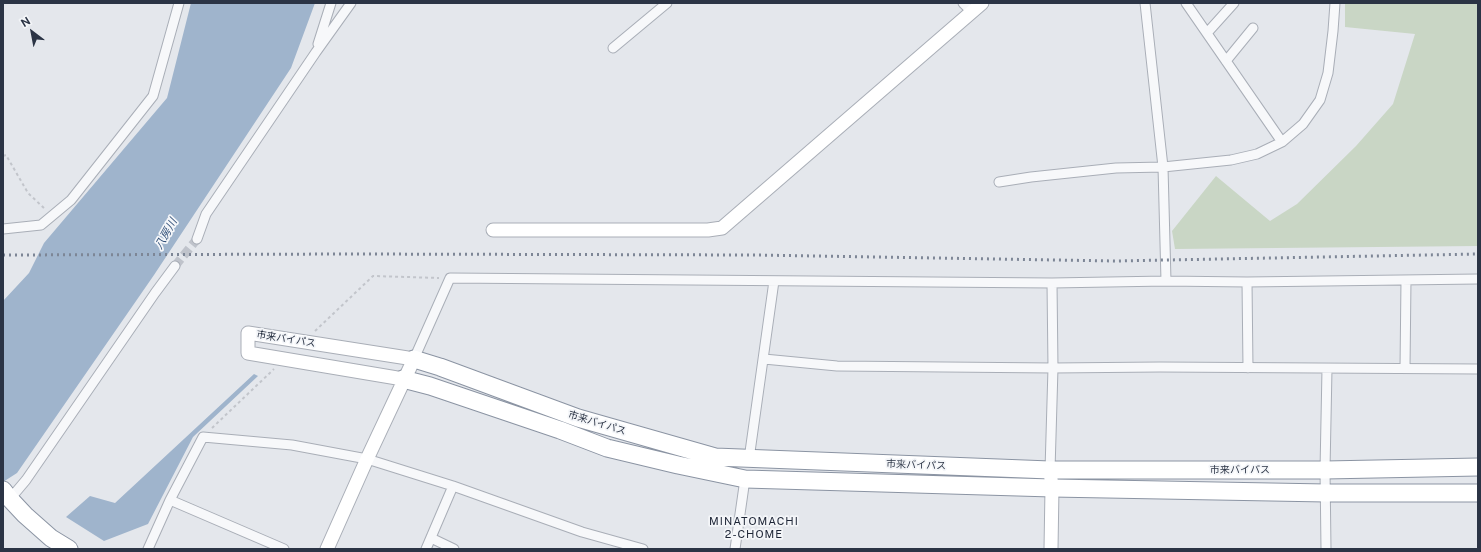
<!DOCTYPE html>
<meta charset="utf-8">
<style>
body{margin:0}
#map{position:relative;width:1481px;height:552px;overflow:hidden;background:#e4e7ec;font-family:"Public Sans",sans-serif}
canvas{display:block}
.frame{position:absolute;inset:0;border:4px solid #2b3445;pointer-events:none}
.north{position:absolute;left:12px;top:12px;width:40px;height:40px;-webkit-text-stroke:3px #f4f6f9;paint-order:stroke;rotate:328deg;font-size:11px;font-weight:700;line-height:16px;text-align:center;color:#2b3445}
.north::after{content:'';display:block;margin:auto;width:14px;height:18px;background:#2b3445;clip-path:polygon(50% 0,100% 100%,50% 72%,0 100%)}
</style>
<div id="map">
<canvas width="1481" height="552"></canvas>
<div class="frame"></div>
<div class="north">N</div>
</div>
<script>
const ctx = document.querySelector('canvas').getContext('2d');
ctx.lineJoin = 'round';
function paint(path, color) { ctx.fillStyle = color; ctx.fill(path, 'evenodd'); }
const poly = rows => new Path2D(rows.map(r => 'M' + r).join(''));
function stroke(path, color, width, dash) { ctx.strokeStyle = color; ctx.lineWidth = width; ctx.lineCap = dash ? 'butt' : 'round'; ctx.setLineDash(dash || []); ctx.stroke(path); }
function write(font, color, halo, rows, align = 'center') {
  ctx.font = font + ' "Public Sans","Noto Sans JP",sans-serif'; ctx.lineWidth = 3.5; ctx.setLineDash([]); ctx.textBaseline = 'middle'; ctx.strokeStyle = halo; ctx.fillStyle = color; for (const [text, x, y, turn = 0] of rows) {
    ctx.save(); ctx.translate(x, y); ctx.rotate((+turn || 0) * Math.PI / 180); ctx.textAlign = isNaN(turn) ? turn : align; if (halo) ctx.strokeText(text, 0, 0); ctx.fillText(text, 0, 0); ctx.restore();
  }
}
const green = poly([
 [1345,3,1478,3,1478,246,1175,249,1172,231,1216,176,1270,221,1297,204,1356,146,1393,104,1415,34,1345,27]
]);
const water = poly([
 [191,3,315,3,291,68,154,275,17,473,3,482,3,301,29,273,44,243,167,98],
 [254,374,258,376,193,437,148,524,104,541,66,517,90,496,115,503]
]);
const streetTunnel = poly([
 [175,266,197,239]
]);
const path = poly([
 [3,156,6,155,28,193,45,209],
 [315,331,373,276,439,278],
 [212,428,274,369]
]);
const street = poly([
 [963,3,972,12],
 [1145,3,1163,167,1166,281],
 [1186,3,1282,142],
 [1207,33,1234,3],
 [318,44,331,3],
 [613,48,667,3],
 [1226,61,1253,28],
 [999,182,1031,177,1116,168,1163,167,1231,160,1257,154,1282,142,1303,124,1320,100,1328,73,1333,31,1335,3],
 [3,229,41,225,71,200,153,96,179,3],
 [197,239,206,214,316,52,351,3],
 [1247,282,1248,368],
 [414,359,450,278,1052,283,1166,281,1247,282,1478,279],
 [764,359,837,366,1053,368,1160,367,1478,369],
 [1405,368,1406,280],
 [749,459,774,281],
 [1050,470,1053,368,1052,283],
 [10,499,26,480,155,293,175,266],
 [170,500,284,549],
 [431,538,454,549],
 [148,549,170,500,203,437,292,445,367,459,453,486,582,532,643,549],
 [426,549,453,486],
 [735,549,745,479],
 [1326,549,1325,470,1327,369]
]);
const secondary = poly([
 [493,230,708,230,722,228,982,3],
 [1050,470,1052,488,1051,549],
 [327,549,367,459,414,359,248,333,248,353,403,379]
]);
const highway = poly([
 [414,359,440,367,578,418,715,457,1050,470,1325,470,1478,467],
 [403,379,430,386,560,430,607,448,678,465,745,479,1052,488,1326,493,1478,493],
 [3,490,10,499,25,515,51,538,69,549]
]);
const rail = poly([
 [3,255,354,254,756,255,1115,261,1478,254]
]);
const streetNames = [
 ["市来バイパス",286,339,9],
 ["市来バイパス",597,423,17],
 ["市来バイパス",916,465,2],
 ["市来バイパス",1240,470]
];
const waterNames = [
 ["八房川",166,234,-61]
];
const neighbourhoodNames = [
 ["MINATOMACHI",754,522],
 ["2-CHOME",754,535]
];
paint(green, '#c9d6c5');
paint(water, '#9fb4cc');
stroke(streetTunnel, '#bfc3cb', 9, [9, 4.5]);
stroke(street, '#a9aeb7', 11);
stroke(secondary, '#a9aeb7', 15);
stroke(highway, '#8b94a3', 19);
stroke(path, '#c2c5cb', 2, [3, 3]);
stroke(street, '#f7f8fa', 9);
stroke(secondary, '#fff', 13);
stroke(highway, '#fff', 17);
stroke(rail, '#7d8696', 3, [2, 4]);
write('10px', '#2b3445', '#f4f6f9', streetNames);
write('italic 11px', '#34527a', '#f4f6f9', waterNames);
ctx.letterSpacing = '1px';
write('11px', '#1d2536', '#f4f6f9', neighbourhoodNames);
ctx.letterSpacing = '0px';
</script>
